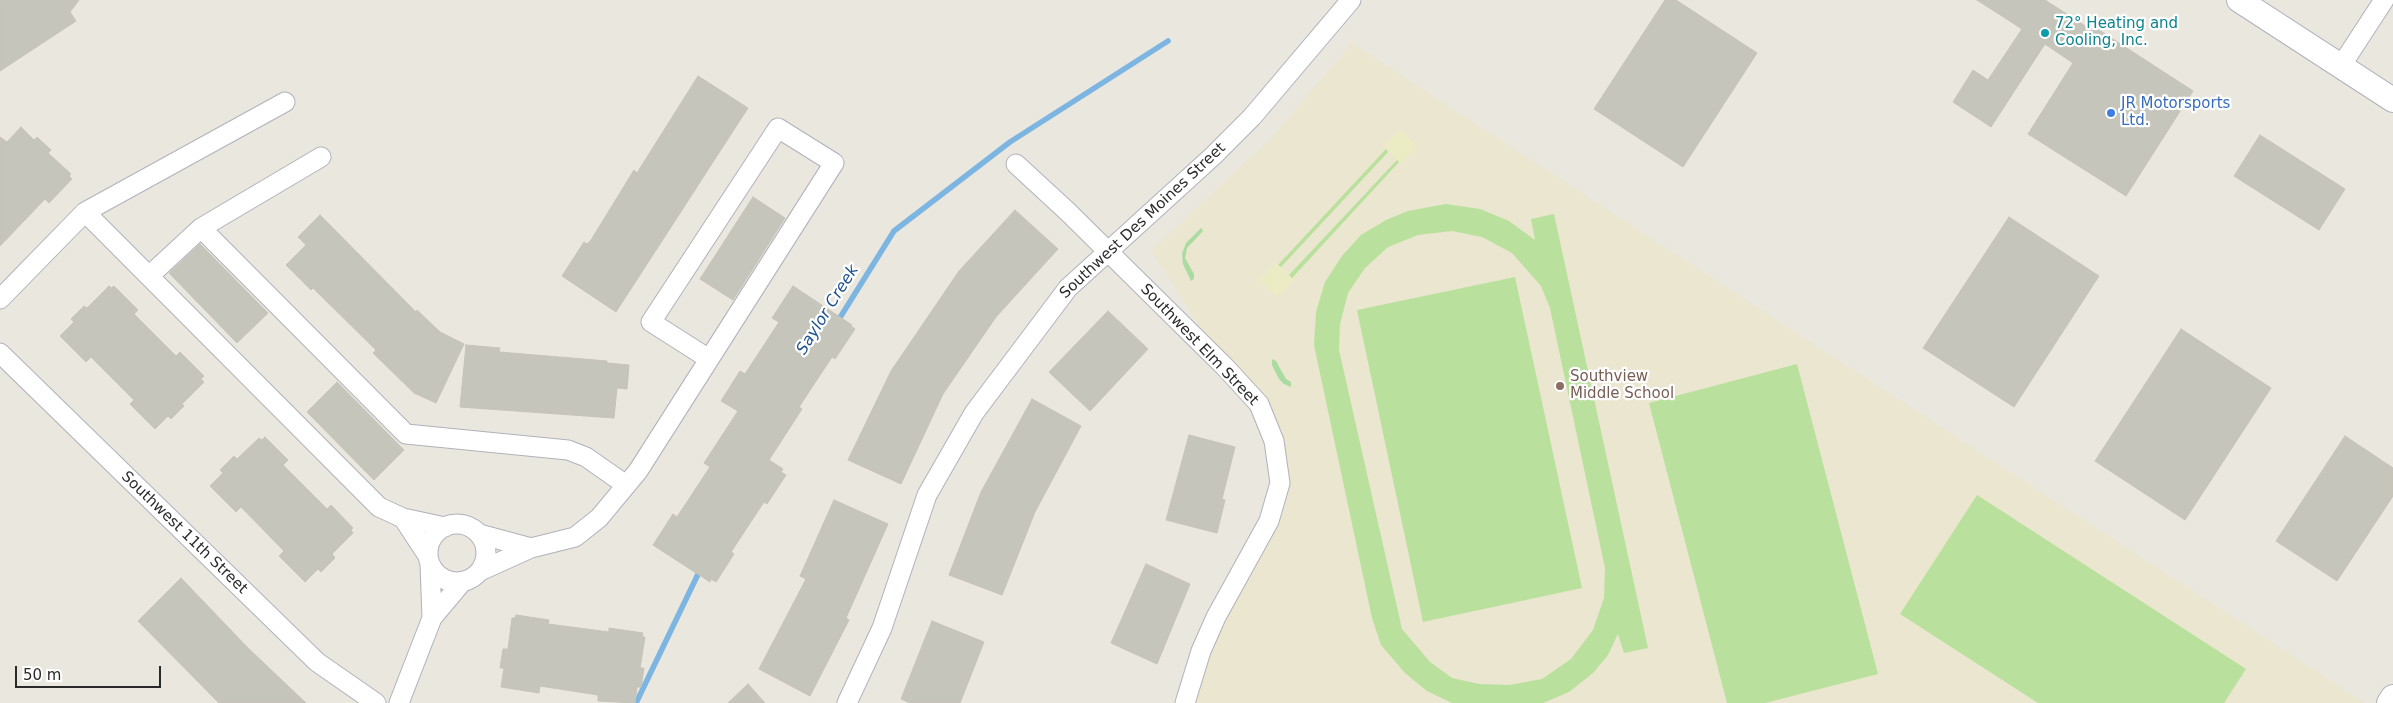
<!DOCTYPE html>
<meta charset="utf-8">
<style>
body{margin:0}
#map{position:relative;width:2393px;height:703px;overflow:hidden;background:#eae7de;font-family:"DejaVu Sans",sans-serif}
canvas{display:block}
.scale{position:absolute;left:15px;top:666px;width:146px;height:22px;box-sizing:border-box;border:2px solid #2a2a2a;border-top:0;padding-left:6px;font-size:15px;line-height:18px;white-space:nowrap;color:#2a2a2a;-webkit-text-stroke:4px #fff;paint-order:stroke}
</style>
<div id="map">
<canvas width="2393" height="703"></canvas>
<div class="scale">50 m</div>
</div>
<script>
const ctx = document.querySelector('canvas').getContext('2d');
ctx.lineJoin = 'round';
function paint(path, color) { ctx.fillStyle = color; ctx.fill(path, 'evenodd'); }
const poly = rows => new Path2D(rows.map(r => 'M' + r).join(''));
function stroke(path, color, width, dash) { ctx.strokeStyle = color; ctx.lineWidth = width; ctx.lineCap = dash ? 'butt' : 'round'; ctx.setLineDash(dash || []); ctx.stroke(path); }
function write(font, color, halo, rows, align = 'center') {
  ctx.font = font + ' "DejaVu Sans",sans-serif'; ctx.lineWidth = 4.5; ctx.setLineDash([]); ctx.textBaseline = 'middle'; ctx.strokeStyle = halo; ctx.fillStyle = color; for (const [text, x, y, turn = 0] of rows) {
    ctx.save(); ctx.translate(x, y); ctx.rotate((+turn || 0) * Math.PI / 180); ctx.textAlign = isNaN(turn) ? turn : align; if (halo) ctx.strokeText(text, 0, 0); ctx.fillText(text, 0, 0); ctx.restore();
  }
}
const education = poly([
 [1352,43,1568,184,2365,703,1185,703,1269,521,1274,441,1151,251,1272,137]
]);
const green = poly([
 [1201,228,1203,231,1187,248,1186,254,1185,258,1194,274,1194,279,1191,281,1183,264,1182,254,1186,243],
 [1272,359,1276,361,1286,379,1291,382,1291,387,1284,384,1279,379,1272,365]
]);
const sand = poly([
 [1400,130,1418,146,1401,164,1383,147],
 [1276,263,1294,280,1277,297,1259,280]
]);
const pitch = poly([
 [1386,149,1388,152,1281,267,1278,265],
 [1397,160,1399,162,1292,278,1289,275],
 [1446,204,1480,209,1509,221,1535,240,1531,219,1554,214,1648,648,1624,653,1618,634,1608,655,1593,673,1569,692,1543,703,1452,703,1427,691,1405,673,1381,645,1372,618,1314,345,1316,312,1325,282,1342,256,1361,235,1386,220,1408,211],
 [1452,231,1482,237,1512,253,1541,286,1550,308,1605,568,1604,598,1593,630,1571,659,1542,679,1509,685,1479,684,1452,678,1430,662,1402,629,1339,350,1340,324,1348,293,1365,268,1388,247,1418,235],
 [1515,277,1582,588,1423,622,1357,310],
 [1797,364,1878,674,1765,703,1727,703,1649,403],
 [1977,495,2246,669,2224,703,2038,703,1900,614]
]);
const stream = poly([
 [836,324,894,231,1010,142,1168,41],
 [637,701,701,568]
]);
const building = poly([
 [0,0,79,0,70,12,76,21,0,71,0,0],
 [1665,0,1676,0,1757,53,1683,167,1594,109,1665,0],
 [1977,0,2045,0,2093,31,2096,28,2193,91,2126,196,2028,134,2073,63,2045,44,1991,127,1953,102,1973,70,1988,80,2022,29,1977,0],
 [698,76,748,108,616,312,562,276,584,242,587,244,591,240,634,170,637,173,698,76],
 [21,127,34,140,37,137,51,150,48,153,71,174,69,176,72,179,49,203,45,199,0,246,0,137,7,142,21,127],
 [2260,135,2345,189,2319,230,2234,176,2260,135],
 [753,197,785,218,733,300,700,279,753,197],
 [1015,210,1058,249,996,317,943,394,901,484,848,460,891,371,959,271,1015,210],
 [320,215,416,312,417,310,440,332,464,344,436,403,414,393,373,353,376,350,313,288,311,290,286,265,306,245,298,237,320,215],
 [2009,217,2099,276,2014,407,1923,348,2009,217],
 [200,244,268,313,237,343,169,273,200,244],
 [109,286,111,288,114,286,138,310,134,314,176,356,180,352,204,376,201,379,204,382,182,404,184,406,171,419,168,416,155,429,130,404,134,400,91,357,86,362,60,336,74,322,71,319,84,306,87,308,109,286],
 [793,286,852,325,851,326,855,329,835,359,832,357,799,407,802,409,769,460,783,469,781,472,786,475,767,504,764,502,731,552,734,554,716,582,711,579,710,582,653,545,673,514,677,517,710,467,704,463,738,411,721,401,740,371,745,374,779,322,772,318,793,286],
 [1108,311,1148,349,1090,411,1049,372,1108,311],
 [2181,329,2271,388,2185,520,2095,461,2181,329],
 [466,345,500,348,499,352,607,361,607,363,629,365,627,389,617,388,614,418,460,407,466,345],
 [337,382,404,450,374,480,307,412,337,382],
 [1032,399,1081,426,1035,512,1002,595,949,575,981,492,1032,399],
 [1189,435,1235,447,1222,499,1225,500,1217,533,1166,520,1189,435],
 [2345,436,2393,468,2393,496,2337,581,2276,541,2345,436],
 [265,437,288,460,283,465,327,509,331,505,353,528,351,530,353,533,332,554,335,558,321,572,318,569,305,582,279,556,284,551,241,507,236,512,210,486,223,473,220,470,234,456,237,459,259,438,262,440,265,437],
 [834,500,888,524,846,618,849,620,810,696,759,669,806,579,800,576,834,500],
 [1146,564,1190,584,1157,664,1111,643,1146,564],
 [181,578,248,648,306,703,219,703,138,621,181,578],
 [516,615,549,620,548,624,609,632,609,628,643,633,642,637,645,637,640,668,644,668,641,687,637,687,635,703,598,701,598,695,540,686,539,693,501,687,504,668,500,668,503,649,508,649,512,618,515,618,516,615],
 [932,621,984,642,960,703,910,703,901,699,932,621],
 [748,684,765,703,728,703,748,684]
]);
const minor = poly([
 [2341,66,2384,0],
 [1016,164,1068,212,1225,367,1259,404,1274,441,1280,483,1269,521,1216,617,1201,651,1185,703],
 [85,212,285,102],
 [201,228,406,434,568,450,586,457,626,485],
 [149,276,201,228,321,157],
 [0,299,85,212,379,507,403,518,445,527],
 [0,353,317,662,376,703],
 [403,518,428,556],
 '428 553a29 29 0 1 1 58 0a29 29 0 1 1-58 0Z',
 [479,534,531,548],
 [430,564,432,618],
 [480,571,531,548,575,537,599,518,638,471,834,163,778,128,651,322,709,359],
 [399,703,432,618,463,581],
 [847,703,882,628,927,495,974,413,1068,288,1213,156,1252,117,1351,0]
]);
const tertiary = poly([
 [2239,0,2393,100],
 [2389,703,2393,697]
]);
const markers = [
 [2045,33,5,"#0f9aa8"],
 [2111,113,5,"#3f7fe0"],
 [1560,386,5,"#8d6e63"]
];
const cultureNames = [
 ["72° Heating and",2055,24],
 ["Cooling, Inc.",2055,41]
];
const shopNames = [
 ["JR Motorsports",2121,104],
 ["Ltd.",2121,121]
];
const streetNames = [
 ["Southwest Des Moines Street",1143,221,-43],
 ["Southwest Elm Street",1199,345,46],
 ["Southwest 11th Street",184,533,44]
];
const educationNames = [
 ["Southview",1570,377],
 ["Middle School",1570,394]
];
const waterNames = [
 ["Saylor Creek",828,310,-58]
];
paint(education, '#eae6cf');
paint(green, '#aadba0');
paint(sand, '#ebecc4');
paint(pitch, '#b9e19d');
stroke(stream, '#7cb5e1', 5.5);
paint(building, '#c6c5bc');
stroke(building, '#c6c3b7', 1);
stroke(minor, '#b1b1bc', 21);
stroke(tertiary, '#b1b1bc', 26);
stroke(minor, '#fff', 19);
stroke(tertiary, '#fff', 24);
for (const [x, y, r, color] of markers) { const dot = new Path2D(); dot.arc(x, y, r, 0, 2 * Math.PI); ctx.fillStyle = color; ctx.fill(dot); stroke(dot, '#fff', 2); }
write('15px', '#0d838f', '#fff', cultureNames, 'left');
write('15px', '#366cbe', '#fff', shopNames, 'left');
write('15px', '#2a2a2a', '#fff', streetNames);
write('15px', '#785e54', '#fff', educationNames, 'left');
write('italic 16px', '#1c528c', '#fff', waterNames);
</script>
